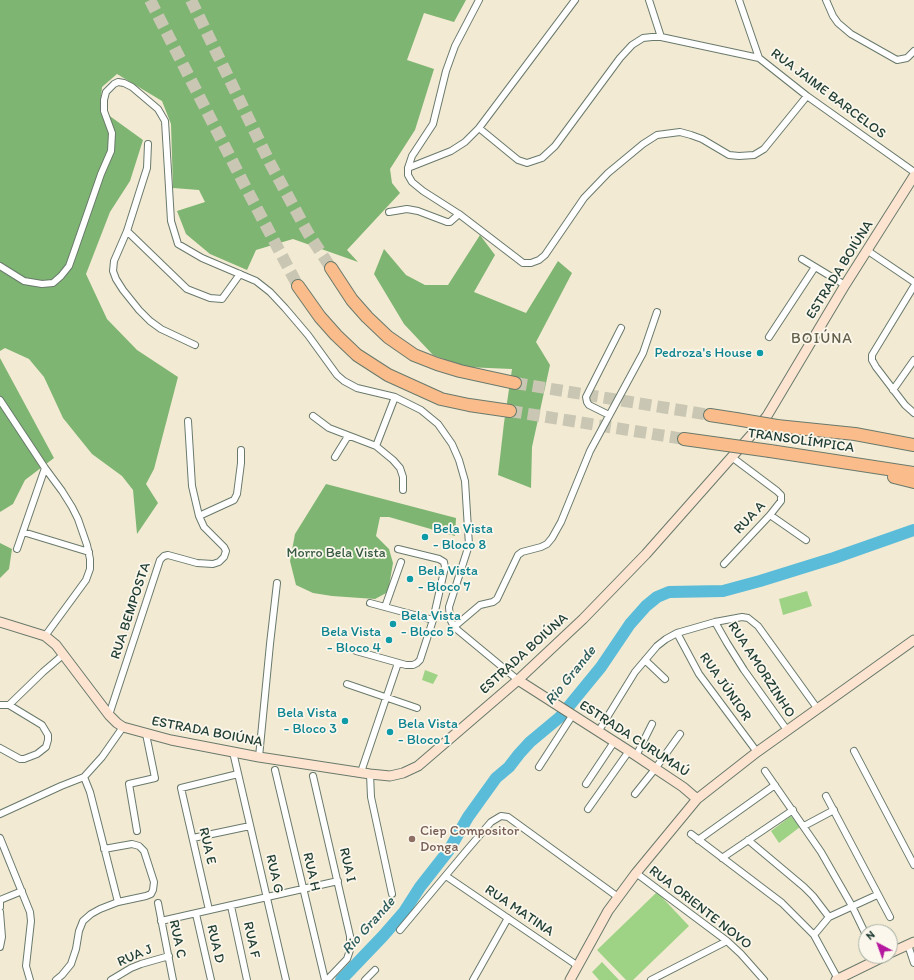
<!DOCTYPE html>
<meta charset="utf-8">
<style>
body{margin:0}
#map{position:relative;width:914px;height:980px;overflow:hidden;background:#f3ead3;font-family:Itim,sans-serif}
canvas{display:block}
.north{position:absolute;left:858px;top:924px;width:40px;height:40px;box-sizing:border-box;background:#fbf7ec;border:1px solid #a3ada2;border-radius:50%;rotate:319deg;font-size:11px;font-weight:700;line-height:16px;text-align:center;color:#1f3d34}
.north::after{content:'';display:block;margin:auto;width:14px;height:18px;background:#b5179e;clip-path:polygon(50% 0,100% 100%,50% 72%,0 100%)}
</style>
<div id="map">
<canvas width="914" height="980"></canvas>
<div class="north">N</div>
</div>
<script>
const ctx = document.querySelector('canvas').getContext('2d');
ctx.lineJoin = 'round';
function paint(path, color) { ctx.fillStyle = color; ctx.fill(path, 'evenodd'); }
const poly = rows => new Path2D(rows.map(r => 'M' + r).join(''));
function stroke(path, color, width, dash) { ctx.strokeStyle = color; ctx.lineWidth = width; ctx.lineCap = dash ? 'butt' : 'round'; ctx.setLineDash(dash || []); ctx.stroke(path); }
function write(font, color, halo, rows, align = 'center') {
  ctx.font = font + ' Itim,sans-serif'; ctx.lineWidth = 3.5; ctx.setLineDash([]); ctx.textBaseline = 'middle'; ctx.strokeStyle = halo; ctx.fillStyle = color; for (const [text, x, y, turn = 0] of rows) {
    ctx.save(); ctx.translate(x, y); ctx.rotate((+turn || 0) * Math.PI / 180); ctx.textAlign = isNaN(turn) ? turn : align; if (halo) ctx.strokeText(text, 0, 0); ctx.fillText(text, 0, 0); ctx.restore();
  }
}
const green = poly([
 [807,591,812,606,783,615,779,599],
 [425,670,438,675,433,684,422,680],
 [791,816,800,827,779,843,771,831],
 [657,892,689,926,633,980,626,980,597,950],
 [602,962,619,980,599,980,592,972]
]);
const forest = poly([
 [0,0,466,0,454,22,424,13,407,60,434,69,415,130,390,169,392,183,400,193,347,250,358,262,293,239,256,250,247,270,210,254,186,234,177,211,205,202,199,190,173,188,171,124,162,101,117,74,102,87,100,109,143,140,130,181,110,212,86,274,107,319,137,350,178,377,154,469,146,484,158,503,137,534,133,490,122,476,92,454,63,418,44,377,29,359,5,348,0,351],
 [480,235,495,255,474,292,526,313,558,261,572,273,536,342,550,365,532,447,531,488,498,475,504,423,512,369,465,367,433,355,404,324,374,274,384,249,406,275,425,285,448,285],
 [0,358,54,458,25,480,13,504,0,512],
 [326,484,456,518,455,536,389,517,380,517,376,536,389,549,393,563,388,592,375,599,332,596,313,593,296,585,290,561,295,534],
 [0,543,12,549,9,569,0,578]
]);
const river = poly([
 [341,980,383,936,404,912,420,887,449,850,468,817,496,778,509,767,519,754,530,742,560,717,601,667,630,624,646,606,657,597,669,592,723,591,760,581,834,558,914,530]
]);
const highwayTunnel = poly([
 [150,0,245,186,298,286],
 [191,0,270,163,308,233,331,268],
 [515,383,710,415],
 [510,411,684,439]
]);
const street = poly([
 [479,0,455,46,446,71,433,124,412,156,408,168,408,175,412,182,423,191,459,214,523,263,531,263,539,260,545,255,584,198,608,173,643,144,657,135,680,132,691,135,702,139,729,155,739,156,754,155,764,149,807,96],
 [649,0,661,37],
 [739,0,759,58],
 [826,0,833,16,838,23,851,34,897,60,907,58,914,51],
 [479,128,518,160,527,163,542,158,555,146,620,58,632,45,643,38,652,37,661,37,759,58,807,96,914,172],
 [148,144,147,168,127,231,114,261,113,271,116,279,123,290,139,310,150,321,161,329,195,345],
 [408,168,451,151,465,142,479,128,575,0],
 [389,212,407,209,418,211,447,222,450,222,459,214],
 [127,231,187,289,210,298,222,299,240,274],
 [868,251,914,282],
 [802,259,845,285],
 [0,266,24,281,42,284,53,283,61,276,69,266,75,249,101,174,111,151,112,133,104,111,104,100,106,92,114,84,118,82,124,83,132,87,158,109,165,121,171,221,178,244,202,258,256,281,270,292,285,308,308,335,337,375,344,381,357,388,395,397,421,410,438,424,452,444,459,460,465,481,469,545,449,607,450,619,454,627,518,680],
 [914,286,872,355,872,360,876,367,905,405,914,413],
 [769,337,815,267],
 [893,390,914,360],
 [0,400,45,468,62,491,72,507,78,519,87,545,90,559,90,569,86,580,45,636],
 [609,415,589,405,587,402,586,397,621,328],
 [313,416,329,428,376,446,393,460,400,468,403,477,403,490],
 [376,446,395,397],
 [335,457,348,436],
 [770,515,806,540],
 [199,516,234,500,237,494,241,463,241,450],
 [23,532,89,552],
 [17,549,45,468],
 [724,564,770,515,781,501,781,495,777,491,733,458],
 [370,603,433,620],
 [385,607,401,562],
 [715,622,727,643,744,670,787,730],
 [454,627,480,605,493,602,497,599,518,555,522,552,541,547,547,544,552,538,561,522,590,451,643,353,657,312],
 [677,633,699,674,757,752],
 [356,651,406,665,413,665,417,663,420,660,433,620,445,567,444,562,439,559,398,549],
 [645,660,665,679],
 [347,684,417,708],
 [0,705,9,705,43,672,64,654],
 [109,715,160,560,164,556,168,555,197,563,213,564,219,562,224,557,226,551,224,547,204,527,199,516,192,486,188,421],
 [598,732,635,672,657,646,666,639,677,633,715,622,742,617,748,618,758,626,817,708],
 [0,748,20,759,24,759,37,754,46,747,48,740,48,735,42,725,9,705],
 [854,751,914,865],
 [233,752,286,980],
 [636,756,652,724],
 [259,757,270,644,277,583],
 [539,767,572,716],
 [275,770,325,980],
 [765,771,821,852,852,906,866,935],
 [361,772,398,663],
 [370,774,371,797,392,894],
 [313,776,350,936,350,950,347,959,327,980],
 [586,784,614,742],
 [635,794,655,769,680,734],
 [826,796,890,917],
 [588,809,629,751],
 [0,814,61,786,84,777],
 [804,826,834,810],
 [137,831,129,784,155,778,146,734],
 [691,834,782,903,814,935,838,979],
 [0,838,30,912,31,921,26,966,30,980],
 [193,838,250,826],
 [698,840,775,785],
 [748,840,804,887,813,896,829,917],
 [722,858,793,810],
 [636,873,727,941,741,954,764,980],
 [446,876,578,966],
 [118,902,90,792,84,777,102,757,123,727],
 [158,903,173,980],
 [231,906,247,980],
 [0,907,0,900,22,891],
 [209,910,181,788,238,774],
 [0,912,2,937,0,947],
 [196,914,211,980],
 [161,921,338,881],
 [400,930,467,850,491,822,501,816,508,817,618,897],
 [814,935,829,917,877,895],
 [908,945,914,963],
 [56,980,62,975,71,964,76,949,79,931,83,921,91,914,100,909,118,902,146,896,151,894,153,890,154,882,144,851,139,846,132,844,104,849],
 [111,980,131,968,141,964,169,956],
 [365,980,375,970],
 [473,980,508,918],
 [651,980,727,941]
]);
const secondary = poly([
 [0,622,45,636,56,645,109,715,117,723,123,727,171,740,259,757,370,774,390,776,403,773,418,766,518,680,583,619,646,554,753,433,767,416,845,285,914,176],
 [518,680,629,751,683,787,697,799],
 [890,953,914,942],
 [570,980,608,911,636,873,697,799,757,752,914,640],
 [836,980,885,956]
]);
const highway = poly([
 [331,268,352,300,367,317,388,337,414,355,437,364,460,371,515,383],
 [298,286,320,317,336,335,357,355,388,375,441,399,469,405,510,411],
 [710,415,736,419],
 [777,426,855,434,914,445],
 [684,439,720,444],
 [770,451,914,473],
 [894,477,914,482]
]);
const highwayBridge = poly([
 [736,419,777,426],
 [720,444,770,451]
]);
const markers = [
 [760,353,4,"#0f9aa8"],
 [425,537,4,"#0f9aa8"],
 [410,579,4,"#0f9aa8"],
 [393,624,4,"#0f9aa8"],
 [389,640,4,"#0f9aa8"],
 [345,721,4,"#0f9aa8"],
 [390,732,4,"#0f9aa8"],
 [412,839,4,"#8d6e63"]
];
const streetNames = [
 ["RUA JAIME BARCELOS",828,94,37],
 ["ESTRADA BOIÚNA",840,270,-58],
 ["TRANSOLÍMPICA",801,441,8],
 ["RUA A",750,518,-47],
 ["RUA BEMPOSTA",131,611,-72],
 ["ESTRADA BOIÚNA",524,654,-42],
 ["RUA AMORZINHO",761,670,57],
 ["RUA JÚNIOR",725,687,55],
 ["ESTRADA BOIÚNA",207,732,11],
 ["ESTRADA CURUMAÚ",634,739,33],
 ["RUA E",207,846,77],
 ["RUA I",347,865,77],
 ["RUA H",311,872,77],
 ["RUA G",274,874,77],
 ["RUA ORIENTE NOVO",700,908,38],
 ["RUA MATINA",519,911,34],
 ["RUA C",177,939,78],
 ["RUA F",251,940,78],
 ["RUA D",215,944,77],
 ["RUA J",135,956,-23]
];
const cultureNames = [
 ["Pedroza's House",752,353,"right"],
 ["Bela Vista",433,529],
 ["- Bloco 8",433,545],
 ["Bela Vista",418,571],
 ["- Bloco 7",418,587],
 ["Bela Vista",401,616],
 ["- Bloco 5",401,632],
 ["Bela Vista",381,632,"right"],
 ["- Bloco 4",381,648,"right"],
 ["Bela Vista",337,713,"right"],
 ["- Bloco 3",337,729,"right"],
 ["Bela Vista",398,724],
 ["- Bloco 1",398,740]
];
const parkNames = [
 ["Morro Bela Vista",336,553]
];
const educationNames = [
 ["Ciep Compositor",420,831],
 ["Donga",420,847]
];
const neighbourhoodNames = [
 ["BOIÚNA",822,339]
];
const waterNames = [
 ["Rio Grande",571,676,-51],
 ["Rio Grande",369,926,-48]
];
paint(green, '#9ed385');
paint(forest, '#7eb572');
stroke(river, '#5abcd9', 12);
stroke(highwayTunnel, '#c9c7b3', 12, [12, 6]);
stroke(street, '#697a6c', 8);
stroke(secondary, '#697a6c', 11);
stroke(highway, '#697a6c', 14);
stroke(street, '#fff', 6);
stroke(secondary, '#fde4d0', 9);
stroke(highway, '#f9bc8a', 12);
stroke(highwayBridge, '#697a6c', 14, []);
stroke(highwayBridge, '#f9bc8a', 12);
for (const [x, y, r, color] of markers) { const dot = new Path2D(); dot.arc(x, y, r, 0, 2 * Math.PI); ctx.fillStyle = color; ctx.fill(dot); stroke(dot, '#fbf7ec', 1.5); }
write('14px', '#1f3d34', '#fbf7ec', streetNames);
write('14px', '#0d838f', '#fbf7ec', cultureNames, 'left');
write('14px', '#385b44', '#fbf7ec', parkNames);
write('14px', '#785e54', '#fbf7ec', educationNames, 'left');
ctx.letterSpacing = '1px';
write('15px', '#64604a', '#fbf7ec', neighbourhoodNames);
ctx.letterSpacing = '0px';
write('italic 15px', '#2e5d5d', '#fbf7ec', waterNames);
</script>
